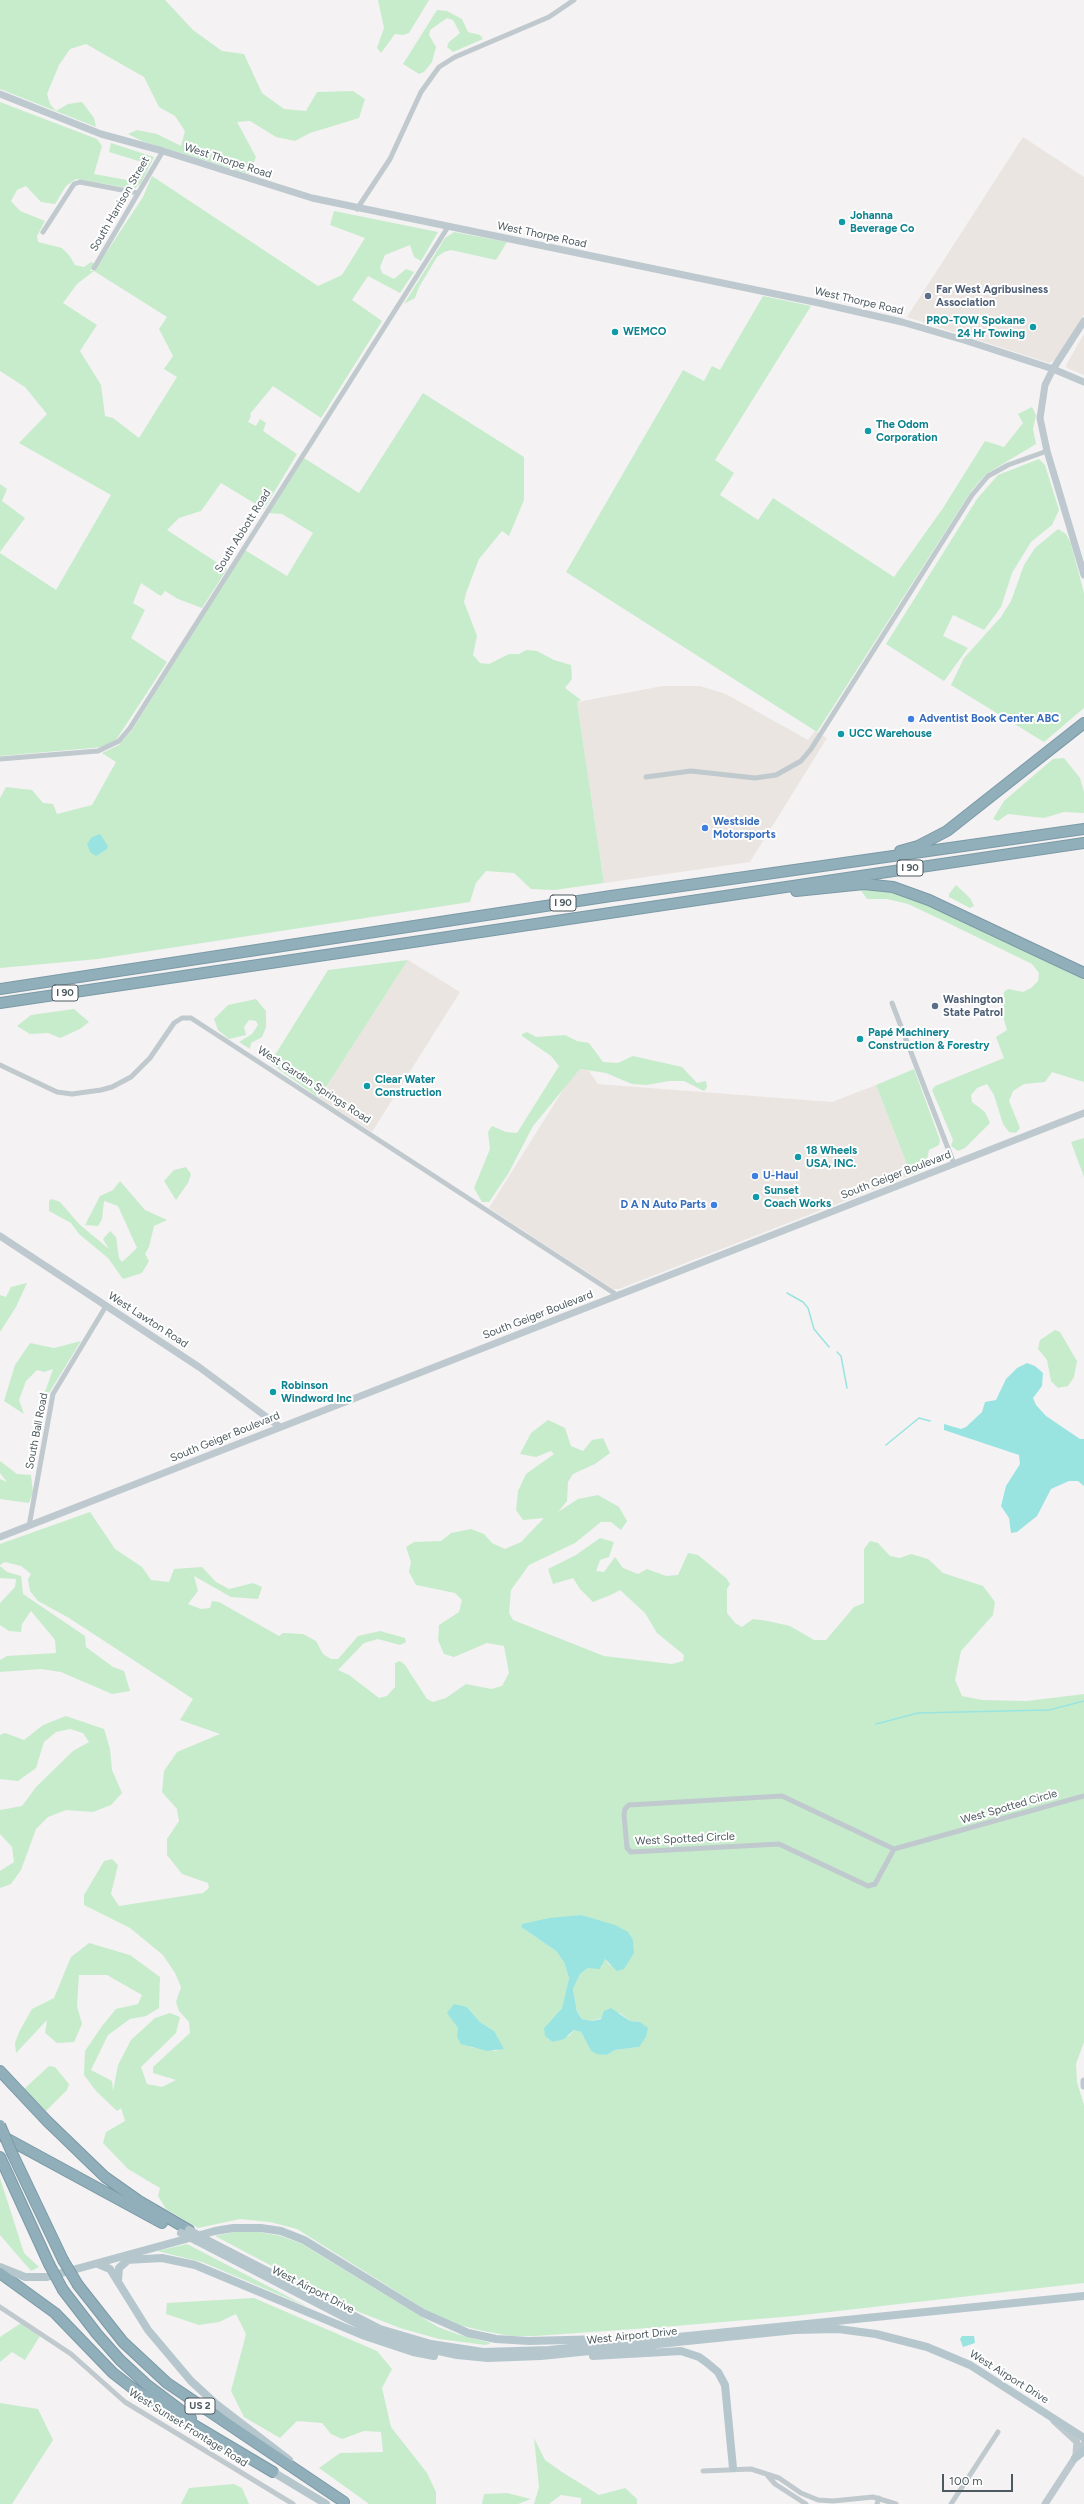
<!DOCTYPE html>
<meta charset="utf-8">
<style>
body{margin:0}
#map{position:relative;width:1084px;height:2504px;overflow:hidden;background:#f4f2f3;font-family:Figtree,sans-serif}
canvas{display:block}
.scale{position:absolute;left:942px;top:2474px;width:71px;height:18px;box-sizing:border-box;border:2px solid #4c595e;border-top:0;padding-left:5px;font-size:12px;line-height:14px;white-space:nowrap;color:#4c595e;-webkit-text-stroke:3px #fff;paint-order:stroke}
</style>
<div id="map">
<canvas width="1084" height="2504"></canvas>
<div class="scale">100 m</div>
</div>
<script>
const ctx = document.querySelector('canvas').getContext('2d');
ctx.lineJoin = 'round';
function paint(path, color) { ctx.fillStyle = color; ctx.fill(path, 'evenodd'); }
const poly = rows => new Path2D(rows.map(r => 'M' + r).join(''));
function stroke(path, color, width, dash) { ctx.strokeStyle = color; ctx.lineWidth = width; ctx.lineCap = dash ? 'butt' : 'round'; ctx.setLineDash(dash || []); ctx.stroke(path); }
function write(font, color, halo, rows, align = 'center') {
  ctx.font = font + ' Figtree,sans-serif'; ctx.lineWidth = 4; ctx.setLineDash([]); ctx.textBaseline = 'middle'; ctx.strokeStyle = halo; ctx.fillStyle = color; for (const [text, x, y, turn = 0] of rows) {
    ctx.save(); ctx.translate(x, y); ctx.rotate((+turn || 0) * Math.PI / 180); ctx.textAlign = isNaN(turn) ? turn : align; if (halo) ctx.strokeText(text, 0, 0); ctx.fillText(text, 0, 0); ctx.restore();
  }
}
const commercial = poly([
 [1023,137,1084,177,1084,315,1056,359,1049,363,907,317],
 [1084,334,1084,375,1067,368,1066,365],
 [663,686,700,686,726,694,808,740,815,731,827,738,750,862,604,883,577,702],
 [408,960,460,992,372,1132,319,1098],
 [580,1069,589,1071,598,1084,832,1102,876,1085,911,1175,619,1289,613,1289,489,1208,568,1082]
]);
const green = poly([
 [0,0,165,0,193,30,222,51,244,54,262,93,284,109,306,111,317,92,353,91,365,99,359,118,310,133,295,141,276,137,250,121,237,122,256,157,249,174,142,141,128,134,137,130,157,134,181,146,185,131,175,116,159,107,144,77,86,44,70,49,59,65,47,94,50,104,56,111,68,104,82,102,94,118,96,127,0,89],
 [378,0,429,0,409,33,403,35,395,34,381,53,377,48,384,28],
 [437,10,447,11,462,19,468,32,480,35,483,39,453,52,447,47,449,42,460,33,453,20,447,18,430,30,429,35,436,47,432,62,424,72,419,74,403,64],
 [0,102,97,139,102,146,94,174,127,180,140,170,142,162,109,152,111,143,154,157,141,183,134,189,76,179,66,186,55,204,41,202,26,186,17,190,11,201,20,211,45,221,37,236,38,242,62,248,69,255,75,265,84,267,91,262,95,264,90,271,94,271,143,197,152,176,318,286,342,275,365,238,330,225,334,211,438,232,421,261,414,257,410,245,385,255,380,267,382,273,394,279,406,269,414,272,400,293,368,276,352,300,382,321,321,418,273,386,250,414,251,416,248,422,256,426,260,419,266,423,263,431,297,454,264,509,221,483,201,511,179,518,167,530,227,569,202,608,178,599,165,591,161,596,159,595,141,583,133,603,145,610,131,638,167,662,116,740,104,747,0,756,0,553,56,590,111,495,19,443,47,414,25,387,0,371],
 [94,271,167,317,159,329,173,356,164,369,177,377,139,438,113,418,105,416,101,385,80,351,97,325,63,303,77,284],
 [454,232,507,242,496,260,451,250,444,252,437,257,419,287,415,298,404,304,445,238],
 [763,296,811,306,715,460,734,473,720,495,758,520,773,498,894,577,943,508,985,441,1004,447,1023,423,1018,414,1032,407,1036,415,1033,429,1036,444,986,474,972,490,817,732,566,572,683,370,704,381,712,366,720,370],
 [423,393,524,457,524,500,509,536,502,531,479,559,466,593,464,602,477,636,473,655,480,663,489,664,509,654,519,654,526,650,537,651,554,660,571,665,572,679,565,688,581,700,577,702,604,883,554,890,531,889,514,873,486,871,476,883,470,902,98,959,0,968,0,798,6,787,32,790,43,803,53,804,57,814,92,805,116,762,102,753,119,745,132,730,245,550,287,576,313,533,282,514,269,513,304,458,359,493],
 [1039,459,1045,465,1059,510,1052,525,1031,542,1012,573,1001,607,984,630,953,615,943,636,968,648,944,681,886,644,977,499,998,475],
 [0,484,7,489,2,501,25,518,0,552],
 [1058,529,1066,534,1071,544,1084,593,1084,708,1044,742,951,685,964,658,1001,617,1011,601,1024,565,1035,548],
 [1064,758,1080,778,1084,792,1084,813,1064,812,1044,818,1008,814,998,821,993,819,1004,801,1053,759],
 [956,885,970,898,974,906,970,908,949,897,949,894],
 [860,889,883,890,934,906,1084,980,1084,1082,1052,1072,1045,1082,1024,1084,1013,1091,1009,1101,1020,1128,1016,1133,1009,1132,1003,1124,994,1095,987,1084,977,1088,971,1095,972,1102,985,1112,990,1123,965,1148,958,1151,951,1146,953,1140,932,1090,935,1086,1004,1058,996,1037,1007,1030,1003,1016,1004,992,1008,989,1023,992,1031,988,1038,981,1039,973,1032,964,942,920,908,904,887,899,867,899],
 [408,960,319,1098,270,1063,328,970],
 [256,999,266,1011,266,1027,262,1037,251,1043,250,1049,239,1042,252,1034,258,1025,256,1021,249,1020,244,1027,246,1035,229,1039,218,1030,214,1019,228,1005],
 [74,1009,89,1022,80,1029,60,1038,48,1033,30,1034,17,1026,31,1015],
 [527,1032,536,1037,565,1035,577,1041,589,1043,603,1062,618,1063,633,1056,682,1067,697,1083,706,1081,707,1087,704,1091,684,1081,669,1081,647,1085,632,1084,606,1073,580,1069,533,1126,508,1174,489,1202,482,1202,474,1188,490,1149,488,1132,492,1126,506,1132,517,1133,559,1066,551,1056,522,1036,522,1034],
 [914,1069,940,1140,939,1145,929,1150,925,1169,911,1175,876,1085],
 [1084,1138,1084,1177,1071,1142],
 [186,1167,191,1174,188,1183,176,1200,164,1181,174,1170],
 [120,1181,145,1210,167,1220,154,1226,149,1247,145,1254,149,1261,142,1273,123,1279,108,1258,79,1234,71,1223,49,1211,49,1201,52,1199,60,1202,79,1224,109,1249,103,1239,110,1231,116,1237,119,1258,122,1262,137,1248,118,1206,104,1201,102,1219,98,1226,85,1225,100,1196,113,1190],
 [27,1283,16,1307,0,1332,0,1295,6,1297,11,1287],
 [1055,1330,1060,1332,1077,1361,1074,1377,1068,1386,1058,1388,1051,1381,1047,1360,1038,1349,1040,1340],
 [81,1341,49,1393,45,1392,53,1369,44,1372,37,1370,26,1381,19,1400,24,1414,4,1401,15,1365,30,1343,54,1348],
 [548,1420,565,1428,571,1446,583,1451,592,1440,603,1438,610,1453,595,1464,573,1474,568,1482,567,1501,558,1512,578,1499,598,1495,619,1507,627,1521,621,1530,611,1522,601,1522,575,1543,529,1565,511,1590,509,1613,513,1620,604,1656,672,1664,683,1661,684,1655,657,1633,645,1613,620,1590,613,1594,593,1602,580,1589,573,1578,553,1584,548,1569,576,1555,600,1538,614,1542,609,1557,600,1560,596,1571,604,1572,615,1557,623,1568,638,1574,647,1569,666,1576,678,1575,688,1553,698,1555,726,1578,730,1584,727,1589,727,1613,735,1623,742,1627,753,1619,768,1621,790,1626,814,1640,826,1640,854,1607,864,1603,864,1549,870,1541,878,1543,890,1556,900,1558,911,1554,928,1559,943,1573,983,1586,995,1602,993,1615,961,1651,955,1680,962,1696,982,1700,1027,1701,1084,1694,1084,2042,1076,2064,1077,2082,1084,2105,1084,2283,794,2316,663,2327,535,2336,511,2336,483,2331,455,2324,426,2310,297,2229,270,2222,240,2219,198,2228,166,2209,158,2196,160,2188,128,2169,103,2143,106,2132,125,2121,121,2108,117,2111,96,2091,84,2075,85,2051,102,2026,116,2009,138,2004,142,1995,107,1975,79,1975,77,2006,82,2024,74,2042,57,2043,45,2033,47,2020,16,2053,15,2043,19,2032,32,2009,54,1998,71,1957,89,1943,130,1955,160,1977,159,2008,146,2016,130,2019,108,2035,91,2070,112,2081,113,2091,118,2065,131,2040,155,2018,170,2013,180,2017,176,2033,141,2067,147,2084,162,2087,176,2080,153,2073,153,2067,190,2033,189,2022,179,2011,176,2002,181,1987,175,1973,163,1955,130,1928,84,1905,84,1895,104,1861,112,1859,118,1865,111,1894,119,1906,203,1893,209,1888,208,1883,182,1874,167,1855,167,1839,179,1821,177,1809,162,1792,164,1771,177,1752,220,1734,180,1720,193,1699,69,1618,38,1601,30,1591,28,1579,31,1574,21,1566,5,1562,0,1565,0,1544,90,1512,115,1549,142,1567,151,1580,169,1582,174,1569,202,1567,216,1582,229,1589,253,1583,262,1587,258,1599,231,1597,194,1576,198,1591,188,1604,201,1609,210,1608,212,1601,219,1602,279,1636,283,1633,303,1634,316,1641,323,1654,331,1659,338,1659,358,1636,380,1631,405,1638,406,1642,400,1645,378,1639,364,1643,338,1670,349,1675,379,1698,387,1696,395,1687,395,1663,400,1661,405,1665,427,1699,433,1702,446,1698,466,1684,491,1689,502,1686,509,1673,504,1646,487,1643,454,1657,444,1654,438,1640,439,1625,459,1612,462,1600,455,1593,416,1585,409,1572,411,1562,406,1547,414,1542,441,1541,451,1533,471,1529,484,1534,492,1543,505,1549,521,1542,544,1518,523,1520,516,1510,518,1491,526,1474,554,1454,551,1451,536,1457,520,1454,531,1433],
 [581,1915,598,1921,611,1967,605,1959,602,1962,602,1967,588,1968,580,1974,573,1989,577,2012,582,2019,591,2021,620,2013,630,2021,640,2022,639,2047,615,2050,607,2055,591,2051,581,2032,574,2030,570,2035,553,2042,544,2028,562,2008,569,1978,564,1962,556,1951,521,1927,522,1924],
 [467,2007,480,2022,494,2031,497,2051,470,2047,453,2020],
 [0,1461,17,1474,31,1475,33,1492,29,1503,0,1499,0,1479,7,1482,0,1473],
 [0,1566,7,1572,21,1576,23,1594,85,1636,86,1647,113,1667,124,1671,130,1691,112,1694,61,1672,41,1669,0,1672,0,1660,7,1656,56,1653,55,1640,31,1611,22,1624,21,1632,9,1631,0,1625,0,1603,15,1587,16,1579,0,1578],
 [66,1716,104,1729,110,1749,112,1770,122,1793,111,1805,93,1812,66,1810,48,1817,36,1829,21,1870,11,1884,0,1888,0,1871,14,1862,12,1847,0,1834,0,1810,22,1806,36,1787,73,1751,89,1742,83,1733,70,1729,56,1732,44,1742,36,1768,18,1781,0,1779,0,1735,5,1733,24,1740,43,1725],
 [49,2066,55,2067,69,2084,67,2090,46,2111,24,2089],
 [0,2178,24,2253,39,2267,31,2271,0,2235],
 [234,2232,259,2232,281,2236,302,2244,438,2327,457,2334,491,2343,486,2345,439,2339,400,2328,359,2312,215,2236],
 [187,2244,308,2307,202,2262,157,2251],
 [254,2298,377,2351,392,2369,382,2388,391,2427,427,2473,436,2492,436,2504,369,2504,319,2468,340,2453,383,2452,381,2432,364,2431,342,2439,331,2434,322,2423,297,2421,280,2438,244,2417,231,2391,246,2334,236,2314,219,2322,199,2325,166,2314,167,2303],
 [21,2323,40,2336,25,2360,12,2352,0,2362,0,2337],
 [0,2403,38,2409,53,2440,12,2504,0,2504],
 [534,2438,545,2460,562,2472,599,2495,625,2488,637,2499,637,2504,581,2504,581,2498,561,2495,549,2504,534,2504,539,2487],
 [234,2484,242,2488,249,2504,181,2504,189,2488],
 [507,2493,531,2499,518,2504,482,2504,484,2494]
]);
const water = poly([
 [100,834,108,846,107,849,96,856,90,852,87,844,92,837],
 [1027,1363,1035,1366,1043,1373,1042,1386,1033,1398,1036,1405,1046,1416,1080,1439,1084,1439,1084,1486,1078,1481,1069,1481,1051,1489,1037,1516,1017,1532,1011,1533,1009,1518,1001,1506,1006,1486,1020,1464,1019,1455,944,1430,944,1424,961,1429,966,1427,982,1412,985,1402,996,1400,1006,1379,1017,1368],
 [581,1915,615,1925,628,1932,633,1940,634,1953,624,1969,617,1971,605,1959,600,1969,588,1968,580,1974,573,1989,577,2012,582,2019,592,2021,601,2019,604,2011,611,2008,630,2021,640,2022,648,2028,646,2037,639,2047,615,2050,607,2055,597,2054,591,2051,581,2032,574,2030,564,2039,553,2042,545,2036,544,2028,562,2008,569,1978,564,1962,556,1951,521,1927,522,1924,549,1918],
 [454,2004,467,2007,480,2022,494,2031,504,2049,487,2051,461,2044,457,2037,458,2028,447,2013],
 [962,2336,974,2336,975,2343,963,2347,960,2339]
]);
const stream = poly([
 [787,1293,803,1302,808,1308,814,1329,829,1347],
 [837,1352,841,1356,847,1388],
 [886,1445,919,1418,930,1421],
 [876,1724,918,1713,1049,1710,1084,1701]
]);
const street = poly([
 [357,209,390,159,421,92,439,67,455,57,549,17,574,0],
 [43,232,74,184,80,182,138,193],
 [94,268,163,151],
 [0,759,98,751,119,741,130,728,448,227],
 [646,777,691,771,755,778,776,775,801,761,811,749,972,495,988,476,1008,465,1047,451],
 [892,1003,954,1164],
 [0,1065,57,1092,72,1094,101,1090,112,1087,131,1077,150,1058,174,1023,182,1018,191,1018,617,1295],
 [29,1526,53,1394,106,1306],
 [894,1849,875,1884,868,1886,779,1844,631,1852,627,1848,624,1815,625,1809,629,1805,782,1796,894,1849,1084,1796],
 [0,2307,71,2354,125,2402,293,2504],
 [703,2471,751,2469,779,2478,801,2493,818,2500,833,2501,873,2497,896,2504],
 [768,2476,775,2484,806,2504],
 [877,2504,879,2498],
 [951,2504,998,2432]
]);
const secondary = poly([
 [0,94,101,134,163,151,312,198,819,303,902,322,967,341,1053,369,1084,382],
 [1084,321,1053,369,1045,385,1040,418,1047,451,1084,575],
 [0,1236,199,1367,280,1427],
 [0,1537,1084,1113],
 [1084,2081,1084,2086],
 [1054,2421,1077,2442,1076,2454],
 [1045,2504,1084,2444]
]);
const primary = poly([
 [205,2239,380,2329,431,2344,483,2352,549,2350,1084,2296],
 [197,2241,369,2330,406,2344,457,2355,488,2358,541,2356,795,2330,838,2329,876,2334,927,2347,970,2365,1084,2438],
 [126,2260,162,2258,195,2265,365,2336,413,2352,434,2356],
 [98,2264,110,2269,148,2330,191,2381,216,2404,289,2460],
 [0,2267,25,2277,47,2277,215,2231,233,2228,261,2228,281,2231,304,2240,423,2313,468,2333,496,2339,529,2341,605,2339],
 [118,2281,119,2268,128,2260],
 [593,2356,681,2351,699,2357,706,2362,718,2372,725,2385,733,2468],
 [1075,2458,1084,2451],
 [273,2472,326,2504]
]);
const highway = poly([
 [900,851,918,846,947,831,1084,723],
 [796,891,864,884,893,887,929,900,1084,973],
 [0,989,611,896,1084,829],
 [0,1003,1084,843],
 [0,2071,47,2121,105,2177,139,2201,189,2230],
 [2,2136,162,2223],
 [12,2153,63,2260],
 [0,2157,49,2264],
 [0,2273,55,2313,113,2373,135,2390,273,2472],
 [78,2285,123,2342,167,2383,344,2502],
 [63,2290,97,2334,120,2360,146,2384,191,2418]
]);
const primaryBridge = poly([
 [189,2230,205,2239],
 [181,2233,197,2241]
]);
const highwayBridge = poly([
 [0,2125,12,2153],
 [63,2260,78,2285],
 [49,2264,63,2290]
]);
const markers = [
 [842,222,4,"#0f9aa8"],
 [928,296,4,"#5c6f8a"],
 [1033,327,4,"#0f9aa8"],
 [615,332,4,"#0f9aa8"],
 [868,431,4,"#0f9aa8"],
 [911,719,4,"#3f7fe0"],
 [841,734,4,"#0f9aa8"],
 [705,828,4,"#3f7fe0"],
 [935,1006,4,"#5c6f8a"],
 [860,1039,4,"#0f9aa8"],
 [367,1086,4,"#0f9aa8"],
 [798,1157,4,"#0f9aa8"],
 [755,1176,4,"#3f7fe0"],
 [756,1197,4,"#0f9aa8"],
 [714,1205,4,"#3f7fe0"],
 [273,1392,4,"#0f9aa8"]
];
const shields = [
 [910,868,26],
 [563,903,26],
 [65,993,26],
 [200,2406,30]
];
const shieldNames = [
 ["I 90",910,868],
 ["I 90",563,903],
 ["I 90",65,993],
 ["US 2",200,2406]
];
const streetNames = [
 ["West Thorpe Road",228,161,18],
 ["South Harrison Street",120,204,-60],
 ["West Thorpe Road",542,235,12],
 ["West Thorpe Road",859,301,13],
 ["South Abbott Road",243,531,-58],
 ["West Garden Springs Road",314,1085,33],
 ["South Geiger Boulevard",896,1175,-21],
 ["South Geiger Boulevard",538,1315,-21],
 ["West Lawton Road",148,1320,33],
 ["South Ball Road",37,1431,-79],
 ["South Geiger Boulevard",225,1437,-22],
 ["West Spotted Circle",1009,1807,-16],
 ["West Spotted Circle",685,1839,-3],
 ["West Airport Drive",313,2290,27],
 ["West Airport Drive",632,2336,-6],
 ["West Airport Drive",1009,2377,32],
 ["West Sunset Frontage Road",188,2428,32]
];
const cultureNames = [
 ["Johanna",850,216],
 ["Beverage Co",850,229],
 ["PRO-TOW Spokane",1025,321,"right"],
 ["24 Hr Towing",1025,334,"right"],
 ["WEMCO",623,332],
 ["The Odom",876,425],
 ["Corporation",876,438],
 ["UCC Warehouse",849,734],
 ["Papé Machinery",868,1033],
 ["Construction & Forestry",868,1046],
 ["Clear Water",375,1080],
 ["Construction",375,1093],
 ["18 Wheels",806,1151],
 ["USA, INC.",806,1164],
 ["Sunset",764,1191],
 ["Coach Works",764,1204],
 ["Robinson",281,1386],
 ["Windword Inc",281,1399]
];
const serviceNames = [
 ["Far West Agribusiness",936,290],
 ["Association",936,303],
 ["Washington",943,1000],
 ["State Patrol",943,1013]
];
const shopNames = [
 ["Adventist Book Center ABC",919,719],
 ["Westside",713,822],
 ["Motorsports",713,835],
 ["U-Haul",763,1176],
 ["D A N Auto Parts",706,1205,"right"]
];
paint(commercial, '#eae5e0');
paint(green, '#c7eccc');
paint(water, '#99e4e1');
stroke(stream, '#99e4e1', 1.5);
stroke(highway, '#7b9aa6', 12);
stroke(street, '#c0c9cd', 5);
stroke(secondary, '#bdc9ce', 7);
stroke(primary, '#b5c7cd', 8);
stroke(highway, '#90afbb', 10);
stroke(highwayBridge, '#7b9aa6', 12, []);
stroke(primaryBridge, '#b5c7cd', 8);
stroke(highwayBridge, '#90afbb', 10);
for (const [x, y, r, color] of markers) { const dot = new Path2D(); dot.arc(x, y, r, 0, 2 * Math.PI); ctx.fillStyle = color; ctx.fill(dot); stroke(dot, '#fff', 1.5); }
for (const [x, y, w] of shields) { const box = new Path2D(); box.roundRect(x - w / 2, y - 8, w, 16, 3); ctx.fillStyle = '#fff'; ctx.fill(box); stroke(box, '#4c595e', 1); }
write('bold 10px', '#4c595e', null, shieldNames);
write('11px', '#4c595e', '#fff', streetNames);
write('bold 11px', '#0d838f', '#fff', cultureNames, 'left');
write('bold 11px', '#4e5e75', '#fff', serviceNames, 'left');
write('bold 11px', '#366cbe', '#fff', shopNames, 'left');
</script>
